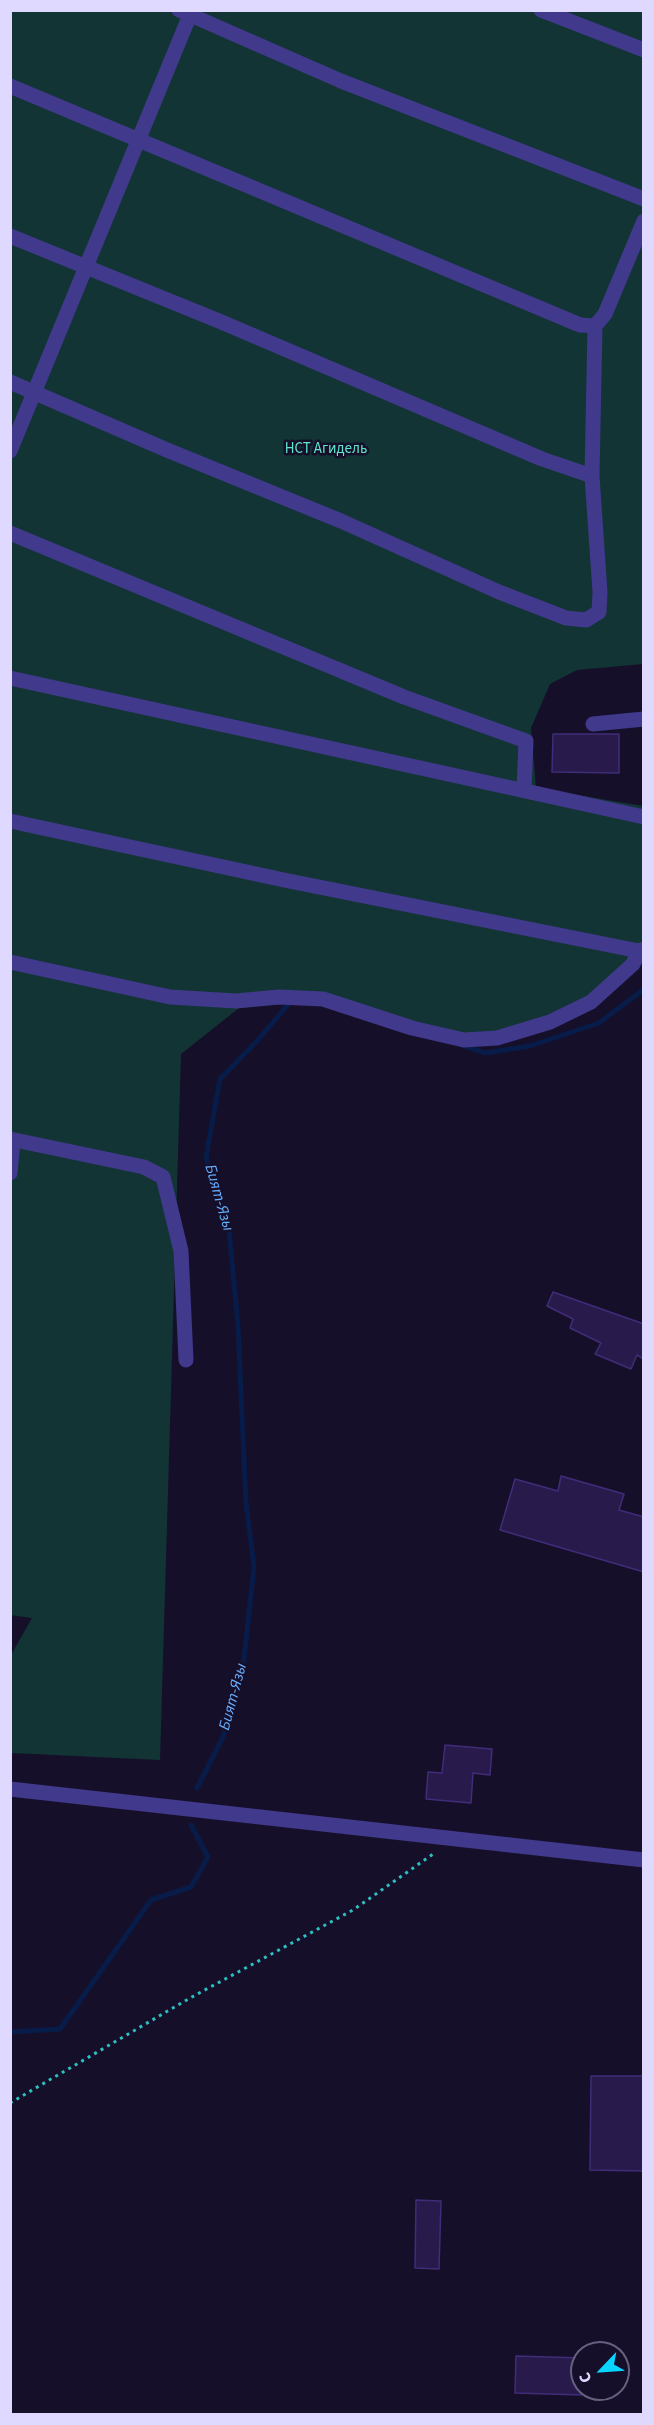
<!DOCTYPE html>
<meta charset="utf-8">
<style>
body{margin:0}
#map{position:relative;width:654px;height:2425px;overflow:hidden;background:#160f2a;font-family:"Source Sans 3",sans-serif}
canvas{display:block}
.frame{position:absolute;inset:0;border:12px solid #e0d9ff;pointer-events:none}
.north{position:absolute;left:570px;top:2341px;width:60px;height:60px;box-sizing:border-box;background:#160f2a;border:2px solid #67607f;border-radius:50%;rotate:245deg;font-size:16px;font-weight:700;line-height:24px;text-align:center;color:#e0d9ff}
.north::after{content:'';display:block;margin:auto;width:21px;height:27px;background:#05d5ff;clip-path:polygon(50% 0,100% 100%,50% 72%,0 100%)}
</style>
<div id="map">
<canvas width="654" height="2425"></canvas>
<div class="frame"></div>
<div class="north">С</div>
</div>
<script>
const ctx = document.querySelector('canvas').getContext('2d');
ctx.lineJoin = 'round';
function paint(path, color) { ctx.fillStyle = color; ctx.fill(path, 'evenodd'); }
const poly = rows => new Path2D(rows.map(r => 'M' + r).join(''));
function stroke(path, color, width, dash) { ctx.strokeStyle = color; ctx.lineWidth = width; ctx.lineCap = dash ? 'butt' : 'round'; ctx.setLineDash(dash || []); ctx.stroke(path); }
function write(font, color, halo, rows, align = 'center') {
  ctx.font = font + ' "Source Sans 3",sans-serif'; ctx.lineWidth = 5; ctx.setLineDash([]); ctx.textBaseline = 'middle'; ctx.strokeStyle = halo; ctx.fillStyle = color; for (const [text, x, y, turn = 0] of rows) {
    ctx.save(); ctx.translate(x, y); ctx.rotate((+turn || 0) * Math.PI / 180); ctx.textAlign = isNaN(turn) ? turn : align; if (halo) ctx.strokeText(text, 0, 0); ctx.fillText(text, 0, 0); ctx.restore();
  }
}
const green = poly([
 [11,11,643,11,643,664,577,670,550,684,531,728,536,788,643,806,643,963,577,1008,481,1037,302,996,239,1008,181,1054,160,1760,11,1753,11,1655,32,1618,10,1615]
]);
const stream = poly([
 [461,1045,485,1053,530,1046,599,1023,644,989],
 [197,1788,223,1737,242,1677,254,1567,246,1503,238,1326,229,1230,206,1157,220,1079,259,1039,290,1002],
 [10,2032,60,2029,151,1900,191,1887,208,1857,191,1825]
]);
const building = poly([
 [553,734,619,734,619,773,552,772,553,734],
 [553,1292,644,1324,644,1359,637,1355,631,1369,595,1354,601,1343,570,1328,573,1319,547,1306,553,1292],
 [561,1476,624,1494,619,1510,644,1517,644,1572,500,1530,515,1479,558,1491,561,1476],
 [445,1745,492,1749,490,1775,473,1773,471,1803,426,1799,428,1772,442,1773,445,1745],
 [591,2076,644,2076,644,2171,590,2170,591,2076],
 [416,2200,441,2201,439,2269,415,2268,416,2200],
 [516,2356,582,2358,582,2395,515,2393,516,2356]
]);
const path = poly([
 [10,2103,190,1998,353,1910,436,1852]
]);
const minor = poly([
 [179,10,341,81,644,199],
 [541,10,644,50],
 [10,86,580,325,595,326,605,314,644,221],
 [10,236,219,321,542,459,592,476],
 [10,382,167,450,341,521,499,592,566,618,586,620,599,612,600,592,592,476,595,326],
 [10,451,192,10],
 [10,533,404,697,526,741,524,789],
 [10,678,644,817],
 [593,724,644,719],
 [10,821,284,880,639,951,644,949],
 [10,962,170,997,236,1001,279,997,323,999,412,1028,464,1040,497,1038,550,1022,591,1002,633,964,639,951],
 [10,1139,144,1167,163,1177,181,1251,186,1360],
 [10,1173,13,1140],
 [10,1789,644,1860]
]);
const parkNames = [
 ["НСТ Агидель",326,450]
];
const waterNames = [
 ["Бият-Язы",218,1198,74],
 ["Бият-Язы",234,1697,-75]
];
paint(green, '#123435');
stroke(stream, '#081c4a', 5);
paint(building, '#281b4c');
stroke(building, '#402c79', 1.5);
stroke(path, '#2bc0c1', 3, [3, 4.5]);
stroke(minor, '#41398b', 15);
write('15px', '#5fe5cd', '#160f2a', parkNames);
write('italic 16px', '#67aeff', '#160f2a', waterNames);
</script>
